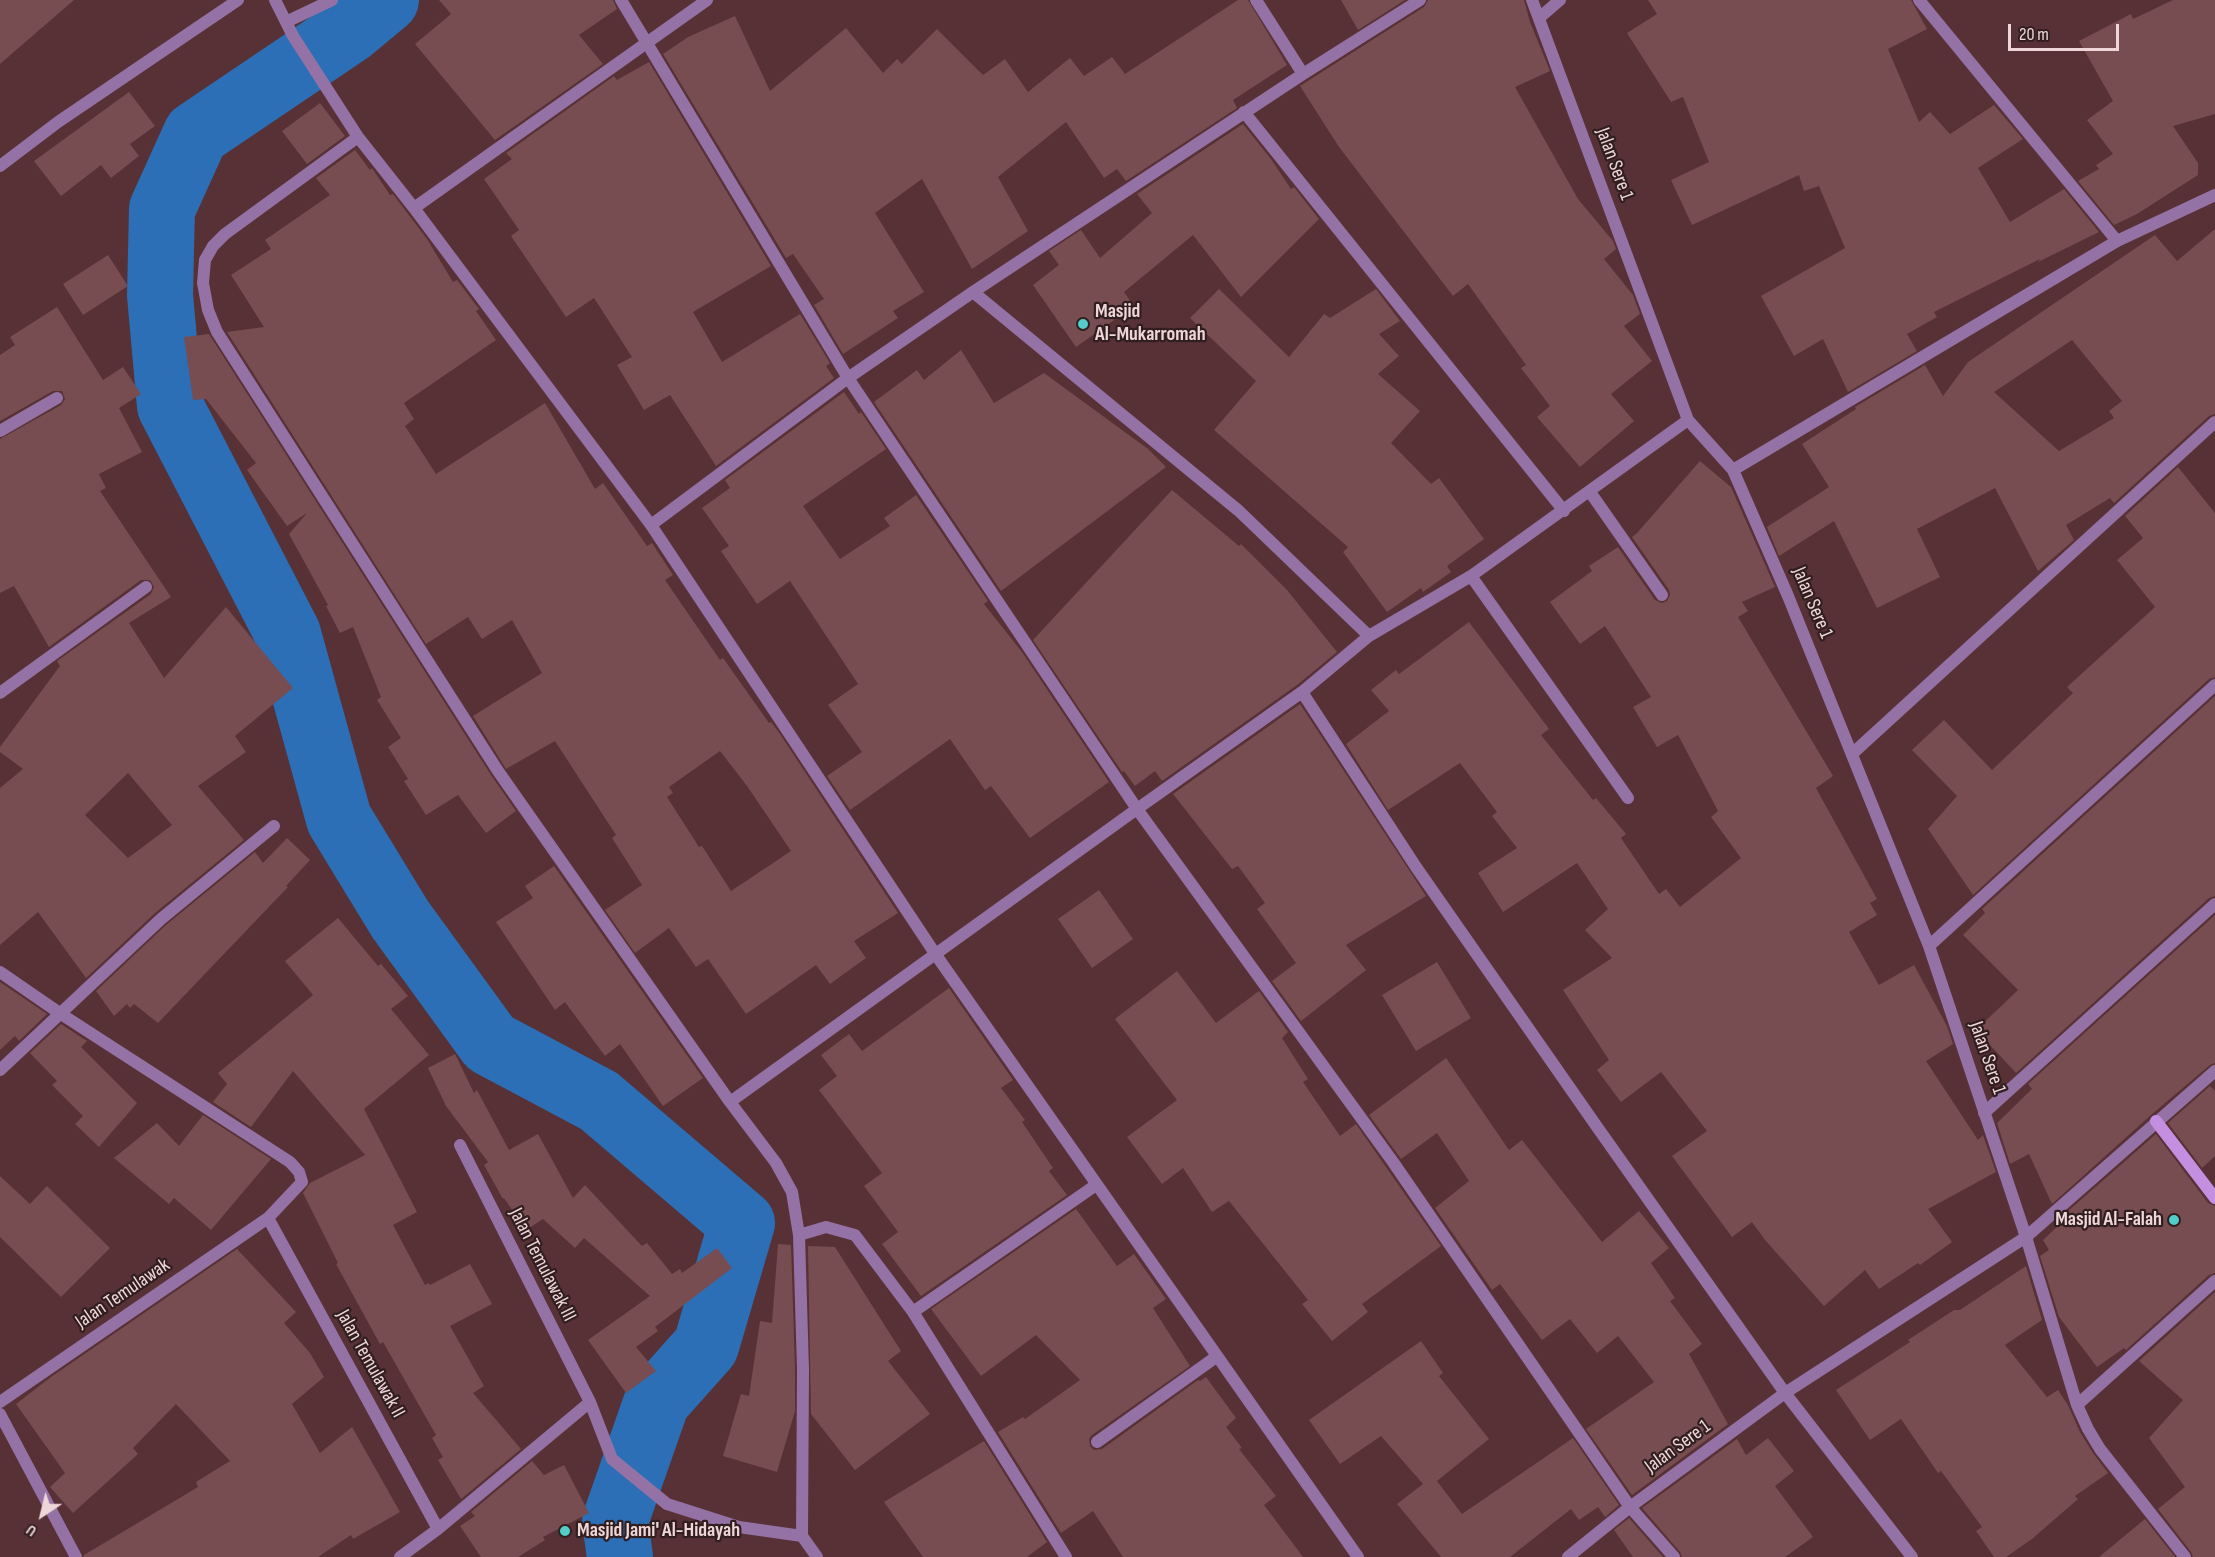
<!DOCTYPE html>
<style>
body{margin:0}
#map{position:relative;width:2215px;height:1557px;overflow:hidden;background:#573135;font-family:"Sofia Sans Condensed",sans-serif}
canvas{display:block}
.north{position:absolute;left:12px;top:1485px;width:60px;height:60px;-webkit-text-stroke:4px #311f20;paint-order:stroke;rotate:215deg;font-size:16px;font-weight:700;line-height:24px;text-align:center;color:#efd6d8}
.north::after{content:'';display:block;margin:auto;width:21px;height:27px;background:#efd6d8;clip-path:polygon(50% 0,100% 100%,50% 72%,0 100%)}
.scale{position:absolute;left:2008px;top:24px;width:111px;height:27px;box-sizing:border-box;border:3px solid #efd6d8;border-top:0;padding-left:8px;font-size:18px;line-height:21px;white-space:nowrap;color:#efd6d8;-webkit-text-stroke:4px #311f20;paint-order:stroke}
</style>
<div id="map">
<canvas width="2215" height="1557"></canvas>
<div class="north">U</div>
<div class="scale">20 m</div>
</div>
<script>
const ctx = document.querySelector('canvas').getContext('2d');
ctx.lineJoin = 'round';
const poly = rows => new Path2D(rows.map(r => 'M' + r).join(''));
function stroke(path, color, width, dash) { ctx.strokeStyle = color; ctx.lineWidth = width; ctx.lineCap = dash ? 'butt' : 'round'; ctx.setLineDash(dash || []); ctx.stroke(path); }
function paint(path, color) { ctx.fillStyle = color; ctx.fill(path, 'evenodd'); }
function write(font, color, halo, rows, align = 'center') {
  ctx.font = font + ' "Sofia Sans Condensed",sans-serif'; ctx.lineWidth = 4.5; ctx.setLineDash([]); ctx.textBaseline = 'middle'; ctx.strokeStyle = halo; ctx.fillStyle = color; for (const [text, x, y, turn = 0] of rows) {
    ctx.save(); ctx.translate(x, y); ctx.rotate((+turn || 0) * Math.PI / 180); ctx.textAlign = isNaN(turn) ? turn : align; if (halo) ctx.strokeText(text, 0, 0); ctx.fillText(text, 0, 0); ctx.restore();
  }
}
const river = poly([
 [386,0,350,30,196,134,162,209,160,295,170,406,288,634,339,819,400,919,490,1043,599,1101,742,1223,706,1346,657,1401,615,1521,620,1557]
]);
const building = poly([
 [0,0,74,0,0,64],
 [439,0,613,0,617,9,579,35,603,64,495,140,415,44,451,14],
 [1238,0,1248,0,1287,65,1233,100,1237,108,1126,181,1117,169,1104,178,1066,122,998,177,1028,231,972,269,922,179,875,213,924,292,893,311,898,318,843,354,814,305,824,299,793,254,786,258,663,54,688,37,735,16,770,91,846,28,883,73,897,59,902,64,937,29,983,75,1005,59,1028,92,1070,58,1084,76,1112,57,1125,74],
 [1341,0,1405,0,1358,30],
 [1428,0,1524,0,1530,22,1550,71,1515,87,1578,199,1613,241,1616,249,1604,259,1633,295,1640,314,1624,326,1652,361,1611,394,1634,421,1580,467,1537,417,1550,406,1521,368,1526,365,1468,284,1453,296,1339,147,1300,86,1424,7],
 [1648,0,1911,0,1927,29,1888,49,1919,122,1930,112,1950,134,1994,105,2023,139,1978,168,2010,222,2064,189,2099,232,2038,262,2040,259,1934,312,1937,317,1907,334,1917,351,1848,392,1823,339,1794,356,1761,296,1845,248,1819,186,1804,191,1799,175,1692,225,1671,180,1709,162,1683,97,1671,102,1627,33,1657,14],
 [2173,0,2215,0,2215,114,2173,126,2198,163,2198,175,2137,214,2114,225,2078,181,2099,169,2096,165,2113,154,2087,120,2113,101,2079,41,2131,14,2133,19],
 [649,62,771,266,693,312,722,362,800,314,830,363,826,366,834,378,716,466,670,395,644,410,617,365,632,357,594,298,566,317,511,236,519,230,484,179,512,159,506,153,614,76,617,80],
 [129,92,155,126,130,144,139,156,111,178,101,165,61,196,34,161],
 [320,103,345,136,307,164,282,131],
 [1243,124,1271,159,1291,189,1294,187,1319,219,1241,297,1193,235,1124,292,1134,306,1076,347,1033,285,1059,265,1049,251,1081,230,1100,258,1152,213,1137,194],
 [355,150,370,170,372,168,390,195,393,194,427,239,453,282,457,280,479,309,476,311,496,340,404,403,414,419,405,426,436,474,545,403,595,489,603,483,647,546,652,543,673,575,665,580,720,660,723,658,769,723,771,722,780,734,898,913,854,941,866,958,830,984,816,965,746,1014,708,959,696,967,669,928,635,953,605,910,642,885,612,838,616,835,555,741,506,769,473,716,542,673,512,620,482,639,468,617,426,644,227,332,264,327,231,275,271,249,265,240,330,195,316,178],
 [720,751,747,786,791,851,731,891,702,846,699,847,667,797,673,793,669,787],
 [2215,229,2215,414,2209,416,2114,503,2110,498,2066,525,2074,540,2038,571,1995,488,1917,529,1940,577,1877,608,1834,521,1779,556,1767,527,1829,487,1802,444,1856,409,1855,407,1925,365,1943,396,1968,362,2155,235,2177,261],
 [2072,340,2122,401,2109,411,2114,418,2059,451,1994,392],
 [108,255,128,286,83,315,63,284],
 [1219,289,1289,357,1324,314,1330,318,1376,289,1400,321,1379,334,1399,356,1378,374,1420,411,1391,443,1431,484,1439,478,1484,539,1447,566,1451,572,1423,592,1421,588,1387,612,1343,552,1348,547,1214,430,1256,381,1190,318],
 [57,307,103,380,123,367,141,394,119,408,142,452,99,474,106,488,100,491,171,597,129,623,164,678,226,607,293,688,235,736,246,752,198,786,244,840,155,913,86,978,38,912,0,945,0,788,23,769,0,752,0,747,60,666,57,661,151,594,154,587,150,580,141,580,49,647,14,586,0,593,0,439,61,405,65,399,62,391,53,391,0,421,0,355,15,345,10,337],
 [128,773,172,825,128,858,85,815],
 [209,334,491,775,516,811,486,833,458,795,426,815,404,781,408,779,388,747,401,738,377,700,381,697,353,627,340,633,326,606,328,605,289,534,307,513,287,526,247,470,256,463,206,399,193,400,184,337],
 [961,350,994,403,1044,373,1148,449,1166,467,1001,591,874,402,917,370,924,380],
 [844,392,859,414,861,412,886,449,803,506,840,559,890,526,884,518,916,495,988,601,984,604,1022,652,1109,782,1030,838,991,786,985,790,950,739,850,810,827,776,862,752,828,705,858,684,790,581,757,604,721,551,729,546,702,508,730,488,725,480],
 [1700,461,1731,487,1775,587,1742,602,1748,611,1738,617,1833,776,1816,788,1877,899,1870,903,1877,915,1849,932,1879,985,1914,965,1947,1026,1953,1044,1926,1061,1978,1140,1983,1135,1996,1172,1928,1209,1952,1242,1920,1265,1918,1263,1879,1289,1865,1270,1824,1306,1765,1240,1752,1222,1732,1237,1672,1156,1707,1131,1661,1072,1621,1102,1597,1070,1609,1060,1563,990,1612,958,1585,930,1608,909,1577,863,1503,912,1478,873,1517,848,1492,816,1497,812,1460,763,1388,810,1346,744,1389,711,1371,690,1396,670,1399,674,1469,622,1549,729,1541,735,1593,800,1596,798,1626,834,1621,838,1659,894,1666,889,1680,907,1741,858,1711,817,1718,811,1678,735,1657,747,1633,707,1651,697,1605,626,1580,644,1550,602,1592,571,1589,566,1618,547,1655,600,1662,603,1667,601,1670,595,1669,590,1632,537,1637,533],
 [2178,467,2215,513,2215,677,2209,679,1973,895,1928,829,1957,796,1912,750,1944,720,1992,770,2073,693,2067,687,2155,607,2117,560,2143,538,2125,516],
 [1172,490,1239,546,1241,544,1287,590,1337,652,1297,685,1162,781,1155,771,1135,786,1124,771,1122,772,1033,640],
 [2215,696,2215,896,2209,898,2016,1073,1976,1030,2018,990,1963,935,1985,913,1982,909],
 [1300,704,1426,896,1346,945,1366,970,1301,1021,1272,981,1296,963,1257,909,1265,903,1238,866,1232,869,1173,794],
 [287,838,310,860,286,886,288,887,158,1023,134,1004,130,1008,127,1004,114,1016,96,991,166,925,255,852,263,863],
 [554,866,703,1078,663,1106,620,1044,605,1056,565,1002,555,1010,496,922,533,898,525,886],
 [1099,890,1133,939,1092,968,1058,919],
 [2215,915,2215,1063,2210,1065,2151,1115,2052,1204,2029,1154,2010,1164,1997,1123,2032,1089,2028,1084],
 [338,918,378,966,381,964,408,996,391,1009,429,1055,364,1109,417,1212,393,1225,425,1285,428,1283,430,1285,470,1264,492,1304,450,1326,484,1386,473,1393,521,1449,461,1499,438,1460,443,1457,432,1438,436,1435,383,1342,380,1344,336,1264,338,1263,303,1193,310,1183,365,1155,293,1071,251,1127,213,1102,227,1084,218,1073,313,995,285,961],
 [1437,962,1471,1018,1416,1051,1382,995],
 [1177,971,1216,1023,1259,991,1288,1032,1282,1038,1308,1079,1303,1082,1340,1136,1356,1124,1441,1246,1362,1304,1368,1312,1332,1341,1302,1304,1308,1300,1229,1201,1212,1212,1183,1168,1162,1184,1127,1137,1177,1100,1115,1019],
 [0,982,47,1014,19,1041,15,1036,0,1050],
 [949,988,1013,1080,1001,1088,1025,1120,1022,1122,1053,1168,1049,1171,1067,1195,921,1296,882,1244,898,1232,864,1186,882,1173,819,1090,837,1076,821,1055,849,1034,862,1051],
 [61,1024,87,1041,81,1047,137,1103,99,1147,75,1124,83,1116,52,1085,57,1081,30,1053],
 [455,1054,474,1093,477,1090,509,1150,538,1134,573,1198,585,1185,642,1246,647,1243,672,1274,680,1269,682,1273,717,1248,732,1268,655,1327,658,1331,636,1347,656,1371,626,1393,588,1340,650,1296,584,1238,575,1248,543,1219,526,1230,504,1198,503,1199,484,1165,488,1162,446,1106,428,1068],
 [1446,1058,1509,1150,1522,1140,1602,1242,1639,1211,1669,1248,1651,1263,1675,1298,1670,1301,1702,1344,1689,1354,1728,1424,1632,1495,1586,1429,1654,1382,1618,1336,1597,1353,1570,1319,1542,1340,1500,1284,1492,1290,1435,1208,1469,1181,1437,1133,1401,1159,1369,1115],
 [2210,1086,2215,1091,2215,1156,2202,1168,2168,1123],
 [203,1115,271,1159,211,1230,174,1198,169,1204,114,1158,157,1123,179,1146],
 [2156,1134,2208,1203,2215,1206,2215,1273,2209,1275,2126,1350,2124,1348,2097,1367,2059,1317,2040,1256,2049,1250,2043,1240,2061,1223,2059,1219],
 [0,1176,30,1204,47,1186,110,1248,61,1297,0,1237],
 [1076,1209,1117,1266,1134,1254,1166,1299,1153,1308,1190,1366,1092,1435,1089,1439,1090,1446,1094,1450,1102,1449,1198,1380,1200,1381,1206,1377,1236,1418,1226,1427,1242,1448,1239,1449,1276,1496,1264,1505,1303,1557,1123,1557,1093,1511,1061,1533,998,1432,1023,1417,1025,1419,1080,1380,1036,1335,981,1376,931,1309],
 [778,1244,791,1245,795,1369,795,1411,777,1472,723,1456,741,1394,749,1396,760,1321,772,1323],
 [808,1246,835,1247,901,1351,888,1361,930,1414,855,1470,811,1414],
 [237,1249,296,1312,284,1323,310,1353,324,1377,292,1404,320,1453,352,1427,400,1512,353,1539,351,1535,318,1557,84,1557,84,1555,198,1487,196,1482,230,1461,176,1404,133,1448,138,1454,73,1513,50,1487,65,1473,16,1404,51,1377],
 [2026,1266,2042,1320,2005,1345,2047,1397,2058,1390,2068,1405,2080,1432,2093,1453,2108,1473,2075,1496,2078,1499,2032,1539,2006,1557,1994,1557,1976,1531,1982,1527,1941,1471,1938,1473,1901,1419,1870,1440,1836,1390,1910,1342,1908,1340,1954,1310,1960,1310],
 [2215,1292,2215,1557,2193,1557,2191,1552,2158,1509,2185,1487,2149,1438,2183,1400,2139,1361],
 [1421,1341,1443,1373,1439,1376,1489,1439,1437,1481,1462,1514,1573,1438,1619,1505,1605,1517,1598,1507,1579,1520,1571,1509,1510,1557,1441,1557,1397,1504,1423,1484,1381,1436,1340,1464,1309,1420],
 [1768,1438,1794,1471,1775,1486,1813,1537,1785,1557,1682,1557,1680,1552,1642,1508,1737,1439,1746,1455],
 [984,1441,1047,1542,1027,1557,923,1557,884,1502],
 [532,1461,544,1475,564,1465,589,1513,543,1537,545,1540,518,1557,481,1557,460,1526,475,1516,471,1512],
 [1629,1518,1663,1557,1633,1557,1614,1530],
 [2145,1519,2175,1557,2099,1557]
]);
const street = poly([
 [275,0,293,36,358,137,414,208,651,525,936,955,1358,1557],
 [621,0,848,378,1137,809,1393,1162,1630,1507,1674,1557],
 [1256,0,1303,74],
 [1532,0,1688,420,1733,470,1788,596,1929,946,2026,1237,2077,1405,2088,1429,2100,1449,2185,1557],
 [1919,0,2117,241],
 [1539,18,1560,0],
 [286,22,332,0],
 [1244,112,1564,511],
 [358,137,225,234,213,246,205,260,203,283,208,310,217,332,498,771,730,1102,776,1163,792,1192,799,1235,803,1369,802,1536],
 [0,166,58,122,238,0],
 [414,208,707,0],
 [973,292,1239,511,1369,636],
 [0,431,57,398],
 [1733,470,2117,241,2215,195],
 [1590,492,1662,595],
 [651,525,848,378,973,292,1303,74,1420,0],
 [1471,576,1628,798],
 [1302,692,1416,867,1595,1124,1785,1393,1912,1557],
 [0,693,146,587],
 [1852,754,2215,422],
 [1929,946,2215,685],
 [0,972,61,1014,290,1162,299,1172,302,1182,268,1218,0,1402],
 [0,1070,161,919,274,826],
 [730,1102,1137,809,1302,692,1369,636,1471,576,1688,420],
 [1984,1113,2215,904],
 [460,1145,590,1402],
 [268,1218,438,1529],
 [799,1235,826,1227,855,1235,913,1312,1066,1557],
 [913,1312,1096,1185],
 [2077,1405,2215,1281],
 [0,1414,76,1557],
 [1097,1442,1216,1357],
 [400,1557,438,1529,590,1402,612,1459,667,1504,739,1527,802,1536,817,1557],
 [1568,1557,1630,1507,1785,1393,2026,1237,2215,1071]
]);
const secondary = poly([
 [2156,1121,2215,1198]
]);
const markers = [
 [1083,324,6,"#53cdca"],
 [2174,1220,6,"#53cdca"],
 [565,1531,6,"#53cdca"]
];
const streetNames = [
 ["Jalan Sere 1",1614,164,70],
 ["Jalan Sere 1",1812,603,67],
 ["Jalan Sere 1",1987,1058,71],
 ["Jalan Temulawak III",542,1265,63],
 ["Jalan Temulawak",123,1294,-34],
 ["Jalan Temulawak II",370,1364,61],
 ["Jalan Sere 1",1678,1447,-36]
];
const poiNames = [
 ["Masjid",1095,312],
 ["Al-Mukarromah",1095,335],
 ["Masjid Al-Falah",2162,1220,"right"],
 ["Masjid Jami' Al-Hidayah",577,1531]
];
stroke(river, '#2c6fb6', 66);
paint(building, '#774d51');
stroke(street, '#9472a6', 12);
stroke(secondary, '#c48ee1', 12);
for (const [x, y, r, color] of markers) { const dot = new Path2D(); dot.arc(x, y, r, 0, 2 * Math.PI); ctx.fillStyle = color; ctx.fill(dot); stroke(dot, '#311f20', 2); }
write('20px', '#efd6d8', '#311f20', streetNames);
write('bold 20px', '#efd6d8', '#311f20', poiNames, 'left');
</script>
